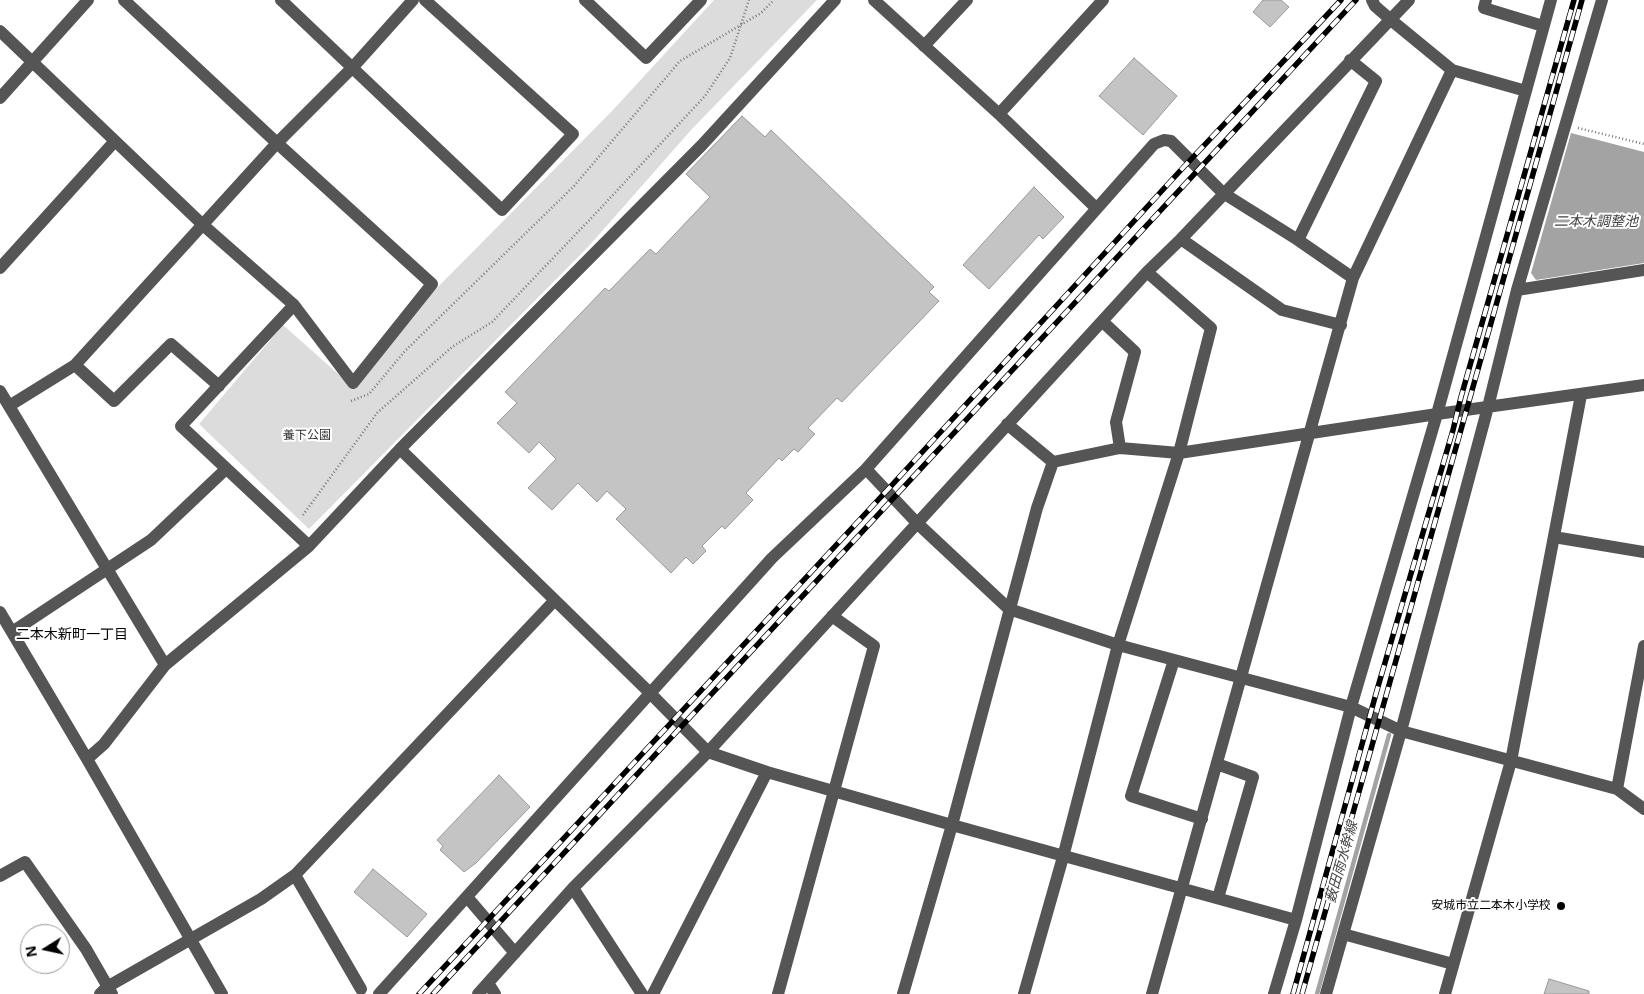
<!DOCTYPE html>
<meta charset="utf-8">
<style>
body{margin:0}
#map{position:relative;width:1644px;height:994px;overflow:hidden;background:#fff;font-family:"Open Sans",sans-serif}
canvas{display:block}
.north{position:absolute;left:20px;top:924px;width:50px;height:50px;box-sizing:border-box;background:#fff;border:1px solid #999;border-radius:50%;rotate:260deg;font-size:14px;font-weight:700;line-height:20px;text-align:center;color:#000}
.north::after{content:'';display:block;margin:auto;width:18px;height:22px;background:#000;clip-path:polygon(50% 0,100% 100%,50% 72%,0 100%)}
</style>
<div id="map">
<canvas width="1644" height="994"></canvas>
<div class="north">N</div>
</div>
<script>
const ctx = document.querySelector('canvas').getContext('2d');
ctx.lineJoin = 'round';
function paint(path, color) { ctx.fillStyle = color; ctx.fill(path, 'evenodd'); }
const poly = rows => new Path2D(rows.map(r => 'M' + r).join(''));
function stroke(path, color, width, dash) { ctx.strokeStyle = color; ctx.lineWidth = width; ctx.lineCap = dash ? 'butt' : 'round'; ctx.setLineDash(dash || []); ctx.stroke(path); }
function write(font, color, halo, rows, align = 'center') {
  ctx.font = font + ' "Open Sans","Noto Sans JP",sans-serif'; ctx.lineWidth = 4; ctx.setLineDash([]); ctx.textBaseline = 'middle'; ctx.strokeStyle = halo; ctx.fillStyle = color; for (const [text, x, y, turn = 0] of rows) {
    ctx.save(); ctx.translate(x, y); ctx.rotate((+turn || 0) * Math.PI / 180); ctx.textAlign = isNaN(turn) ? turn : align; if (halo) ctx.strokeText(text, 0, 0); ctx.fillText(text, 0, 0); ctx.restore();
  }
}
const green = poly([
 [714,0,817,0,692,129,588,247,309,529,199,424,283,325,354,388,431,294,613,110]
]);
const water = poly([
 [1571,133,1644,152,1644,263,1536,280,1531,273]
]);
const stream = poly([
 [1317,994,1389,735]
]);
const building = poly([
 [1263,0,1281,0,1289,7,1270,27,1253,12,1263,0],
 [1134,58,1177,96,1143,135,1099,96,1134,58],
 [742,116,765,137,771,130,934,287,929,292,939,301,842,402,837,398,808,428,815,434,798,452,794,449,782,461,779,458,746,493,753,500,725,529,722,526,702,546,706,551,693,564,686,557,671,573,616,519,626,509,607,491,597,502,578,483,552,510,528,488,556,459,539,442,529,453,497,423,517,403,505,392,605,288,609,291,650,249,656,254,710,197,686,174,742,116],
 [1034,187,1064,217,1043,239,1039,235,989,289,963,265,1034,187],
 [499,775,530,807,476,863,464,872,440,850,443,846,437,840,499,775],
 [373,869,427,914,407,937,354,892,373,869],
 [1549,979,1589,991,1589,994,1544,994,1549,979]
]);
const path = poly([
 [1578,128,1644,144],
 [351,401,369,394,405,351,574,186,680,61,761,13,774,0],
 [303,515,377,413,452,347,492,322,597,212,705,96,730,58,749,0]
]);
const minor = poly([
 [281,0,502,210,573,134,425,0],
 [585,0,646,58,701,0],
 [874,0,999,114,1096,208],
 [1372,0,1375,6,1391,20,1452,70,1526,91],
 [1486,0,1484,8,1543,26],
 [0,31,203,225,294,305,353,383,432,284,277,143,124,0],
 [924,46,967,0],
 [0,98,88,0],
 [999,114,1103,0],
 [1181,239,1282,310,1341,325],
 [1298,240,1376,81,1350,60],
 [0,268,115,141],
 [1517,290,1644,270],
 [294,305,181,426,309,546],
 [1103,322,1135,352,1116,422,1120,448],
 [75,365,114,401,171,344,219,386],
 [0,391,165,665],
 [9,406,75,365,277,143,353,67,413,0],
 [1007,424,1053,462],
 [400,449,649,692,708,752,767,772,952,825,1296,920],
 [1053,462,1120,448,1179,453,1437,414,1644,385],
 [866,469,917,523,1009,609,1118,645,1351,707,1401,731,1617,789,1644,809],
 [1554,537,1644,552],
 [0,612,87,759,222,994],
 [12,632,151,540,226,469],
 [1174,660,1131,796,1202,819],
 [87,759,104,744,165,665,309,546,400,449,702,145,835,0],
 [1217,764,1253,777,1218,898],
 [1617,789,1644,646],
 [295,875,361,989],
 [0,876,25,862,86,949,112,994],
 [573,888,642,994],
 [467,897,515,953],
 [1343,934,1453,964],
 [488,983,495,994],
 [100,994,107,987,261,899,295,875,555,600],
 [379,994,772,558,866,469,1154,144,1164,140,1171,141,1223,193,1298,240,1353,278],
 [478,994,573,888,708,752,1147,272,1181,239,1409,0],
 [653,994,767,772],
 [778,994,874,646,832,616],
 [903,994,952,825,1037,508,1053,462],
 [1024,994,1063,857,1118,645,1179,453,1211,328,1147,272],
 [1152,994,1353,278,1452,70],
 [1274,994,1296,920,1351,707,1437,414,1551,0],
 [1326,994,1401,731,1488,407,1517,290,1602,0],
 [1445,994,1511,761,1581,395]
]);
const rail = poly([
 [419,994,892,485,1180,171,1341,0],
 [433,994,1356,0],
 [1293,994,1377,690,1453,430,1461,397,1574,0],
 [1302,994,1582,0]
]);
const markers = [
 [1561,906,5,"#000"]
];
const parkNames = [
 ["養下公園",307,436]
];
const poiNames = [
 ["安城市立二本木小学校",1551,906]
];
const waterNames = [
 ["二本木調整池",1596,222],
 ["薮田雨水幹線",1342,862,-74]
];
const neighbourhoodNames = [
 ["二本木新町一丁目",72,635]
];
paint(green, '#dcdcdc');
paint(water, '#a3a3a3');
stroke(stream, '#a3a3a3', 4.5);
paint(building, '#c4c4c4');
stroke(building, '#999', 1);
stroke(path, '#777', 2.5, [1, 2.5]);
stroke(minor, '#555', 12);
stroke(rail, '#000', 5.5);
stroke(rail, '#fff', 4, [11]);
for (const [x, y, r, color] of markers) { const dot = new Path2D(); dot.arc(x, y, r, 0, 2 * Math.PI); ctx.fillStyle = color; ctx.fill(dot); stroke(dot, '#fff', 2); }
write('12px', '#333', '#fff', parkNames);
write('12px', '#000', '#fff', poiNames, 'right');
write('italic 14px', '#444', '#fff', waterNames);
write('14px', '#000', '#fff', neighbourhoodNames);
</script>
